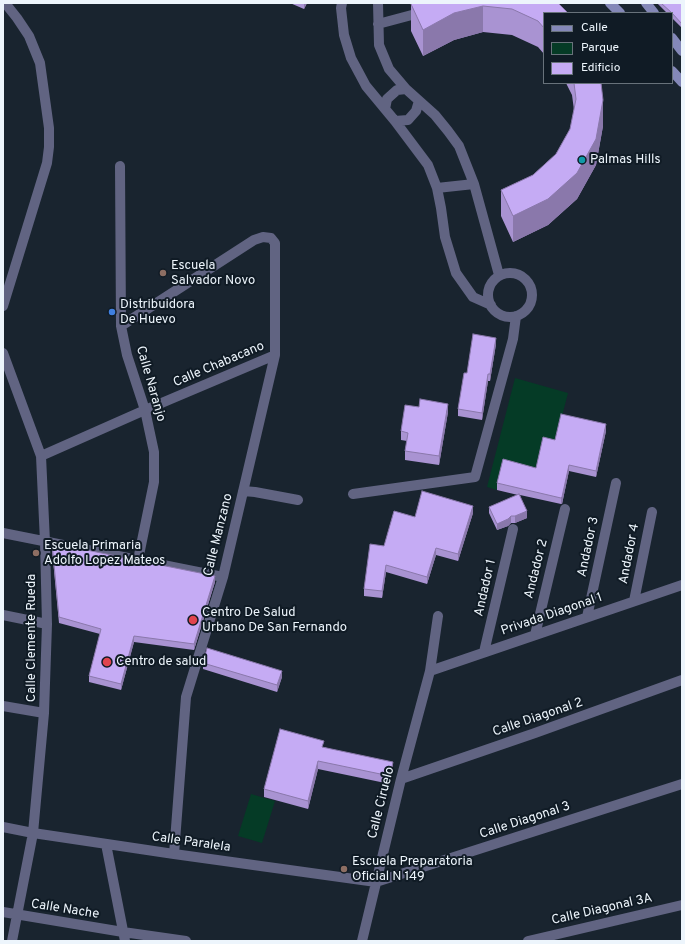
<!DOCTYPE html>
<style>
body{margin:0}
#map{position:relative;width:685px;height:944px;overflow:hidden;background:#19242f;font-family:Overpass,sans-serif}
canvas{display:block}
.frame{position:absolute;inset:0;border:4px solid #edf5fc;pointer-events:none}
.legend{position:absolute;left:543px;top:12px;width:130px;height:72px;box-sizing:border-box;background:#101b25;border:1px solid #68727b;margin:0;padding:5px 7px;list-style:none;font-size:12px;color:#edf5fc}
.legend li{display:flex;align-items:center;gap:8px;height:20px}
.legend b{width:20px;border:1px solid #68727b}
</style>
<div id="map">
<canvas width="685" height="944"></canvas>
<div class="frame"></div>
<ul class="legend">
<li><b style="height:5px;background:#8488b8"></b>Calle</li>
<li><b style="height:11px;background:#053b26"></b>Parque</li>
<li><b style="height:11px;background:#c5abf4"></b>Edificio</li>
</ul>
</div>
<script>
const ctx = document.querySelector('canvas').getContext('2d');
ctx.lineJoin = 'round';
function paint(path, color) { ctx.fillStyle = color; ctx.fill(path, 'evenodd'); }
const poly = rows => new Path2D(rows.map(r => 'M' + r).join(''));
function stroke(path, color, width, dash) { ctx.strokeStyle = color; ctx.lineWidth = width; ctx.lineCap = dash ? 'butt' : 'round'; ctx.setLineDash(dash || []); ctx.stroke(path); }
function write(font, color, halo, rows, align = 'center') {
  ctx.font = font + ' Overpass,sans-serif'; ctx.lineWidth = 4; ctx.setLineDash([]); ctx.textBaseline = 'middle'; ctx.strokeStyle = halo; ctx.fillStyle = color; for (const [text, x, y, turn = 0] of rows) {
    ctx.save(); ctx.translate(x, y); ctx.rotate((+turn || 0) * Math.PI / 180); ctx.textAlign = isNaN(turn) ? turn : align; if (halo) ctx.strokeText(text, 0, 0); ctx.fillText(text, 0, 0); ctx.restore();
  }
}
const green = poly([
 [515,378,568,393,554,447,536,475,503,466,497,490,487,487],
 [251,794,275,801,262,843,238,836]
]);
const street = poly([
 [342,3,341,8,344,35,351,58,366,86,395,121,428,165,437,188,441,208,445,237,456,273,473,297,491,305],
 [378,3,379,45,389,69,406,89,435,115,448,131,459,146,474,184,499,275],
 [378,24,423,12],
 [385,109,387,99,397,90,406,89],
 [395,121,408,120,416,111,419,101],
 [120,166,121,326,127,355,145,410,154,452,154,482,138,560],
 [437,188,474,184],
 '488 295a22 22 0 1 1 44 0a22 22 0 1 1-44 0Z',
 [3,306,47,163,49,147,49,128,40,63,29,36,17,18,5,3],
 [121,326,254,240,263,237,271,238,275,243,275,355,223,577,186,697,174,854],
 [3,353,41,456,45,542,47,624,44,713,33,833,12,941],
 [41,456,145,410,275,355],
 [243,491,255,492,298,500],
 [353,494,475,477,513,339,516,316],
 [3,533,223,577],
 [634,601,652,512],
 [3,615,47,624],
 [587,617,616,483],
 [535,635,565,509],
 [484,652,513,529],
 [430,671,682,585],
 [3,706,44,713],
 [401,779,535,733,682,680],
 [3,827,33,833,174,854,376,882,682,784],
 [106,844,125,941],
 [3,912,123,932,186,941],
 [362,941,401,779,430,671,438,616],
 [528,941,682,905]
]);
const secondary = poly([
 [610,3,620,13],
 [646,3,654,13],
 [672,38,682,51],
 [672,71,682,82]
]);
const wall = poly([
 [290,3,307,3,304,9],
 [558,3,544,13,544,54,538,47,512,35,483,32,454,40,423,56,411,31,411,4],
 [657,3,682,3,682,28,672,18,672,13,667,13],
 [566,83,601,83,603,126,596,165,577,199,548,225,513,242,501,216,501,190,533,175,556,154,570,129,574,110,572,95],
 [496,344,490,381,488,381,482,420,458,416,458,409,467,373],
 [448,412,439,465,405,460,405,451,407,441,401,440,401,431],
 [606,431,596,477,569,471,562,504,561,504,520,495,527,518,515,523,511,523,508,526,497,530,489,513,489,507,518,495,497,490,497,483,536,468,555,440],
 [473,513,458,561,436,555,427,584,386,572,382,598,364,596,364,589,384,546,415,517],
 [52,543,215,582,194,650,134,642,121,690,89,682,89,676,100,634,59,623,52,550],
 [203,663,282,677,277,692,203,669],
 [324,747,393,770,390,784,318,769,308,809,264,797,264,789]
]);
const shadedWall = poly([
 [304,3,307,3,304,9],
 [483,6,483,32,454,40,423,56,423,30,454,13],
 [603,100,603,126,596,165,577,199,548,225,513,242,513,216],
 [496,338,496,344,490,381,490,374],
 [488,374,488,381,482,420,482,413],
 [448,404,448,412,439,465,439,456],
 [606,424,606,431,596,477,596,471],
 [569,465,569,471,562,504,561,504,561,498],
 [473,506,473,513,458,561,458,554],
 [527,511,527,518,515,523,515,516],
 [511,516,511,523,508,526,497,530,497,524],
 [436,548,436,555,427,584,427,577],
 [386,565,386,572,382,598,382,591],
 [215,576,215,582,194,650,194,644],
 [134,636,134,642,121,690,121,684],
 [282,671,282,677,277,692,277,685],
 [318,761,318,769,308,809,308,801],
 [393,762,393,770,390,784,390,776]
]);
const building = poly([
 [414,3,558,3,568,13,544,13,544,28,538,21,512,9,483,6,454,13,423,30,411,4,414,3],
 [661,3,682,3,682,24,672,13,661,3],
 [574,83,601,83,603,100,596,139,577,173,548,199,513,216,501,190,533,175,556,154,570,129,576,99,574,83],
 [473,334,496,338,490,374,488,374,482,413,458,409,464,373,467,373,473,334],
 [420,399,448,404,439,456,405,451,408,433,401,431,405,405,419,407,420,399],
 [561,414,606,424,596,471,569,465,562,497,561,498,497,483,503,459,536,468,543,437,555,440,561,414],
 [422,491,473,506,458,554,436,548,427,577,386,565,382,591,364,589,370,544,384,546,394,511,415,517,422,491],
 [519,494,527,511,515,516,511,516,508,519,497,524,489,507,519,494],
 [52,543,215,576,194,644,134,636,121,684,89,676,101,629,59,617,52,543],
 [207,648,282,671,277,685,203,663,207,648],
 [280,729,324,741,322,747,393,762,390,776,318,761,308,801,264,789,280,729]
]);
const markers = [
 [582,160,4,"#0f9aa8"],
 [163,273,4,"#8d6e63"],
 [112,312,4,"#3f7fe0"],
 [36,553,4,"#8d6e63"],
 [193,620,5,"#e0444e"],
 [107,662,5,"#e0444e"],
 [344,869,4,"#8d6e63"]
];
const poiNames = [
 ["Palmas Hills",590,160],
 ["Escuela",171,266],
 ["Salvador Novo",171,281],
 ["Distribuidora",120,305],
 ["De Huevo",120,320],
 ["Escuela Primaria",44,546],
 ["Adolfo Lopez Mateos",44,561],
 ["Centro De Salud",202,613],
 ["Urbano De San Fernando",202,628],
 ["Centro de salud",116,662],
 ["Escuela Preparatoria",352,862],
 ["Oficial N 149",352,877]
];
const streetNames = [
 ["Calle Chabacano",219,365,-23],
 ["Calle Naranjo",150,384,74],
 ["Calle Manzano",219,535,-76],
 ["Andador 3",589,547,-78],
 ["Andador 4",630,554,-79],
 ["Andador 2",537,569,-76],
 ["Andador 1",486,588,-77],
 ["Privada Diagonal 1",552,615,-19],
 ["Calle Clemente Rueda",32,638,-90],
 ["Calle Diagonal 2",538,718,-19],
 ["Calle Ciruelo",382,803,-76],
 ["Calle Diagonal 3",525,821,-18],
 ["Calle Paralela",191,843,8],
 ["Calle Nache",65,910,9],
 ["Calle Diagonal 3A",602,910,-13]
];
paint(green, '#053b26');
stroke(street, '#616482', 10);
stroke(secondary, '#8488b8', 10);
paint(wall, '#a993d2');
paint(shadedWall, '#8a78ab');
paint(building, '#c5abf4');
stroke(building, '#8a78ab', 1);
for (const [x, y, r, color] of markers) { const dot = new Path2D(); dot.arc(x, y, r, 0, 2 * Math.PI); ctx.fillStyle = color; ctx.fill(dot); stroke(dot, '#101b25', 1.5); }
write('13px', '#edf5fc', '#101b25', poiNames, 'left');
write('13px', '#edf5fc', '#101b25', streetNames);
</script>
